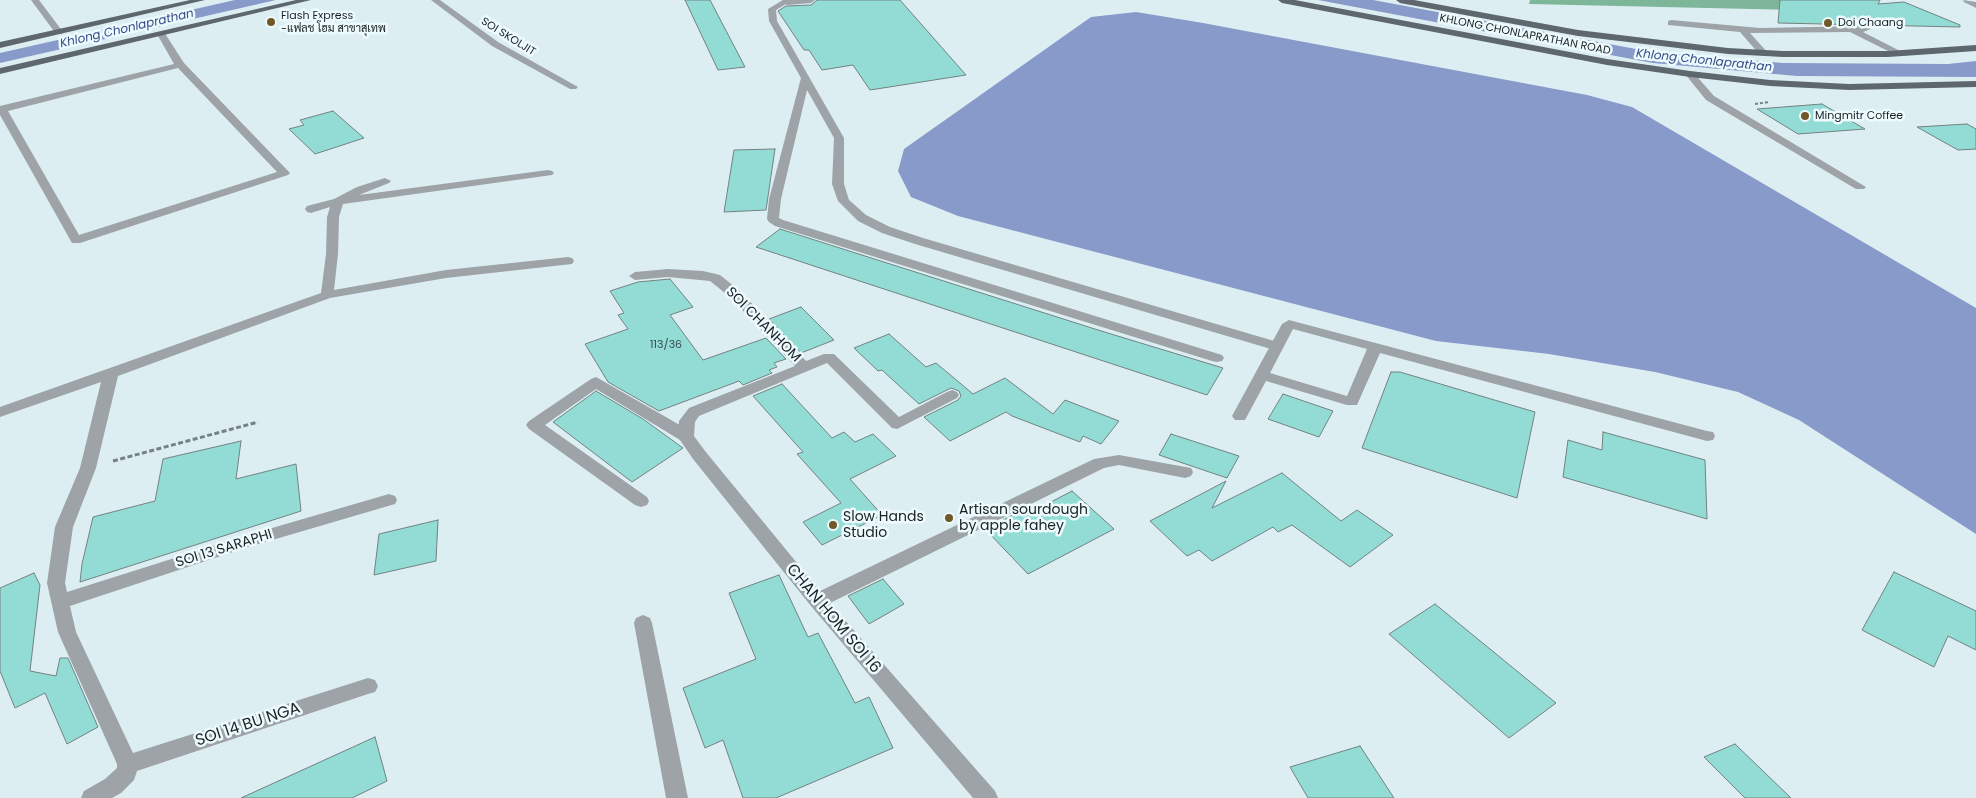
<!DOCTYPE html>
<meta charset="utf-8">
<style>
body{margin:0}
canvas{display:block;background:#ddeef3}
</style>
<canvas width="1976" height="798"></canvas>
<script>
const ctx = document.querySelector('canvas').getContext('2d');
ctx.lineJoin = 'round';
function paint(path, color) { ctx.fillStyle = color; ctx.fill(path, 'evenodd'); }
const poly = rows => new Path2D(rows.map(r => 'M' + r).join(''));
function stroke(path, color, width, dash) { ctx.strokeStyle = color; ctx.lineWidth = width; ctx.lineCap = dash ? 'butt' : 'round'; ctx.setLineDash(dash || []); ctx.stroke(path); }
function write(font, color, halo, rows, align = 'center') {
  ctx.font = font + ' Poppins,Sarabun,sans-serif'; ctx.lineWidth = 5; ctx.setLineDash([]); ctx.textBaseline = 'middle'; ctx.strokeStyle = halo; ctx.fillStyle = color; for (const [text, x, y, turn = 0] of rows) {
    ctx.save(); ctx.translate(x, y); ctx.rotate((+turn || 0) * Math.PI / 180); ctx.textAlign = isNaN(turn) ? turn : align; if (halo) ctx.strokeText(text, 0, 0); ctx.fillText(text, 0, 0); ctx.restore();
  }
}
const forest = poly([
 [1530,0,1847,0,1841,11,1529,4]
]);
const water = poly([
 [235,0,276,0,0,63,0,53],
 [1318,0,1373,0,1652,52,1783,63,1948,64,1976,61,1976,77,1797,76,1653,63],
 [1136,12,1203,23,1587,95,1632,107,1976,308,1976,534,1799,420,1738,392,1655,372,1549,354,1436,341,958,216,911,197,898,171,904,149,1091,17]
]);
const building = poly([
 [685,0,710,0,745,67,718,70,685,0],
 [817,0,900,0,966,75,870,90,853,65,822,70,809,50,804,50,778,11,786,6,811,5,817,0],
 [1780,0,1880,0,1878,4,1904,2,1960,25,1960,27,1778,23,1780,0],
 [1822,104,1865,129,1798,134,1757,109,1822,104],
 [333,111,364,138,315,154,289,129,304,125,300,120,333,111],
 [1967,124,1976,129,1976,149,1958,150,1917,127,1967,124],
 [775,149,766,210,724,212,734,150,775,149],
 [780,229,1098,330,1223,368,1207,395,756,247,780,229],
 [670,279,693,307,670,315,703,360,766,338,786,359,774,363,777,367,769,370,772,373,743,385,739,381,659,411,608,382,585,344,628,329,618,315,624,313,610,291,638,282,670,279],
 [801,307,834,340,801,353,769,319,801,307],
 [889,334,926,367,936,363,973,394,1005,378,1053,414,1065,400,1119,421,1101,444,1083,436,1080,442,1012,416,1006,412,950,441,924,417,958,400,961,396,959,391,951,388,919,404,882,370,878,371,854,348,889,334],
 [1391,372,1400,372,1535,412,1517,498,1362,448,1391,372],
 [782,384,832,438,844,432,855,442,873,434,896,456,850,479,882,515,822,545,803,522,841,503,797,454,803,452,753,396,782,384],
 [596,391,643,419,683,448,632,482,553,422,596,391],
 [1283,394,1333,411,1319,437,1268,419,1283,394],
 [1603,432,1705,460,1707,519,1563,477,1568,440,1602,450,1603,432],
 [1171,434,1239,456,1227,478,1159,455,1171,434],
 [241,441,236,479,296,464,301,511,80,582,82,564,93,517,155,501,163,459,241,441],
 [1282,473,1341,521,1357,510,1393,535,1350,567,1292,525,1278,532,1273,527,1212,561,1199,550,1187,556,1150,521,1226,481,1212,508,1282,473],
 [1072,491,1114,529,1028,574,985,529,1025,509,1030,513,1072,491],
 [438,520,436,561,374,575,379,534,438,520],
 [1894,572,1976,611,1976,650,1948,636,1934,667,1862,630,1894,572],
 [34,573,40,585,30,671,56,676,60,658,68,658,98,727,67,744,45,693,15,708,0,671,0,588,34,573],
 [779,575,808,637,818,633,855,703,869,697,893,748,776,798,743,798,723,740,705,748,683,688,756,659,729,593,779,575],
 [883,579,904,604,869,624,848,596,883,579],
 [1435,604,1556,703,1509,738,1389,634,1435,604],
 [375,737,387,781,352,798,241,798,375,737],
 [1735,744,1791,798,1745,798,1704,757,1735,744],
 [1360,746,1394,798,1308,798,1290,767,1360,746]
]);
const pathFar1 = poly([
 [1755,104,1769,102]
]);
const path = poly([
 [113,461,258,422]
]);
const lane = poly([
 [431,0,440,0,498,42,578,87,576,89,570,89,492,46,431,0],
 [785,0,815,0,811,3,787,5,783,2,785,0],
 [1963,0,1976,2,1976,8,1964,2,1963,0],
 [1671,20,1760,28,1867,26,1871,29,1863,32,1904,53,1899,56,1896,55,1850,32,1750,33,1768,53,1763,56,1760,55,1740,32,1668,25,1668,21,1671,20],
 [1690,71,1693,72,1714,96,1866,187,1864,189,1856,189,1706,100,1685,74,1690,71],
 [1289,320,1707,431,1713,432,1715,436,1713,440,1707,441,1380,353,1357,405,1347,405,1266,381,1245,420,1235,420,1232,416,1282,324,1289,320],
 [1293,329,1367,349,1347,396,1270,373,1293,329],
 [596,377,692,432,694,436,692,440,686,441,680,440,596,389,545,425,647,497,649,501,647,505,641,507,635,505,529,429,526,425,529,421,591,379,596,377]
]);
const street = poly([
 [31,0,39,0,63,32,62,34,56,34,31,0],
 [783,0,793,0,776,10,777,21,844,138,844,184,849,200,866,215,890,227,923,238,1281,343,1283,346,1281,349,1271,349,915,244,882,233,858,221,838,201,832,184,834,138,807,90,781,199,779,218,783,220,1222,355,1224,358,1222,361,1217,362,1212,361,775,226,769,222,767,219,769,199,801,78,769,21,768,9,783,0],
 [161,31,164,32,184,63,290,173,288,175,80,243,72,243,0,115,0,106,174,64,157,34,161,31],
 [178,68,277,172,79,235,8,111,178,68],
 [548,170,552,171,554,173,552,175,343,204,339,217,338,254,334,290,446,270,568,257,572,258,574,261,572,264,446,278,330,298,118,376,96,468,73,527,65,583,67,592,241,537,389,494,395,496,397,500,395,504,245,548,70,606,76,632,133,753,368,678,375,680,378,686,375,692,368,694,137,771,134,780,121,793,112,798,81,798,84,791,105,779,117,768,117,764,58,632,47,583,55,527,80,468,101,382,0,417,0,407,321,293,326,254,327,217,330,207,311,213,307,212,305,209,307,206,334,199,357,187,385,178,391,181,389,183,359,195,548,170],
 [668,269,703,271,720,275,740,291,806,361,824,354,834,354,899,417,947,392,952,390,957,392,959,395,957,398,897,429,892,428,827,363,699,416,695,422,694,436,705,451,820,591,1094,459,1119,455,1191,468,1193,472,1191,476,1185,478,1119,465,1104,468,830,603,995,791,998,798,973,798,811,606,693,459,680,440,678,436,679,421,689,408,795,366,730,297,710,281,668,277,635,280,629,276,635,272,668,269],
 [643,615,650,618,652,623,688,798,666,798,634,623,636,618,643,615]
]);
const primary = poly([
 [190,0,205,0,0,48,0,42,190,0],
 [296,0,311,0,0,74,0,68,296,0],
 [1278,0,1295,0,1607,59,1690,71,1770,80,1849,84,1976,81,1976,87,1849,90,1770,86,1690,77,1607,65,1282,3,1278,0],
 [1396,0,1414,0,1578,30,1728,48,1783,51,1888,51,1976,45,1976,51,1888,57,1783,57,1728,54,1578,36,1400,3,1396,0]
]);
const markers = [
 [271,22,5,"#705829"],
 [1828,23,5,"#705829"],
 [1805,116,5,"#705829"],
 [949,518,5,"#705829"],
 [833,525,5,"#705829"]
];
const farPoinames = [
 ["Flash Express",281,16],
 ["-แฟลช โฮม สาขาสุเทพ",281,29],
 ["Doi Chaang",1838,23],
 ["Mingmitr Coffee",1815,116]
];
const farStreetnames = [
 ["KHLONG CHONLAPRATHAN ROAD",1525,35,11],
 ["SOI SKOLJIT",508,37,32]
];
const numberNames = [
 ["113/36",666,345]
];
const farWaternames = [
 ["Khlong Chonlaprathan",127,29,-13],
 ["Khlong Chonlaprathan",1704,61,6]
];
const streetNames = [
 ["SOI CHANHOM",763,325,45],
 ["SOI 13 SARAPHI",224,549,-17]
];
const poiNames = [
 ["Artisan sourdough",959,510],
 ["by apple fahey",959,526],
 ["Slow Hands",843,517],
 ["Studio",843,533]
];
const nearStreetnames = [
 ["CHAN HOM SOI 16",833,619,50],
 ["SOI 14 BU NGA",248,725,-18]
];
paint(forest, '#7db699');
paint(water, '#879ac9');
paint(building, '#93dcd5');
stroke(building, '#728280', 1);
stroke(pathFar1, '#768185', 2, [3, 2]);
stroke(path, '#768185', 3, [5, 2.5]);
paint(lane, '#9da3a7');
paint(street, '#9da3a7');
paint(primary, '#5e676e');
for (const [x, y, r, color] of markers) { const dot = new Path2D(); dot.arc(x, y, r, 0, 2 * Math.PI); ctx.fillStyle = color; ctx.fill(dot); stroke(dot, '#edfbfe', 2); }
write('11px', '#1b2123', '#edfbfe', farPoinames, 'left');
write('11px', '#1b2123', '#edfbfe', farStreetnames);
write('11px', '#395050', null, numberNames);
write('italic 12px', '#364c88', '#edfbfe', farWaternames);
write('14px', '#1b2123', '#edfbfe', streetNames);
write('14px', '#1b2123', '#edfbfe', poiNames, 'left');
write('16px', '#1b2123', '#edfbfe', nearStreetnames);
</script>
